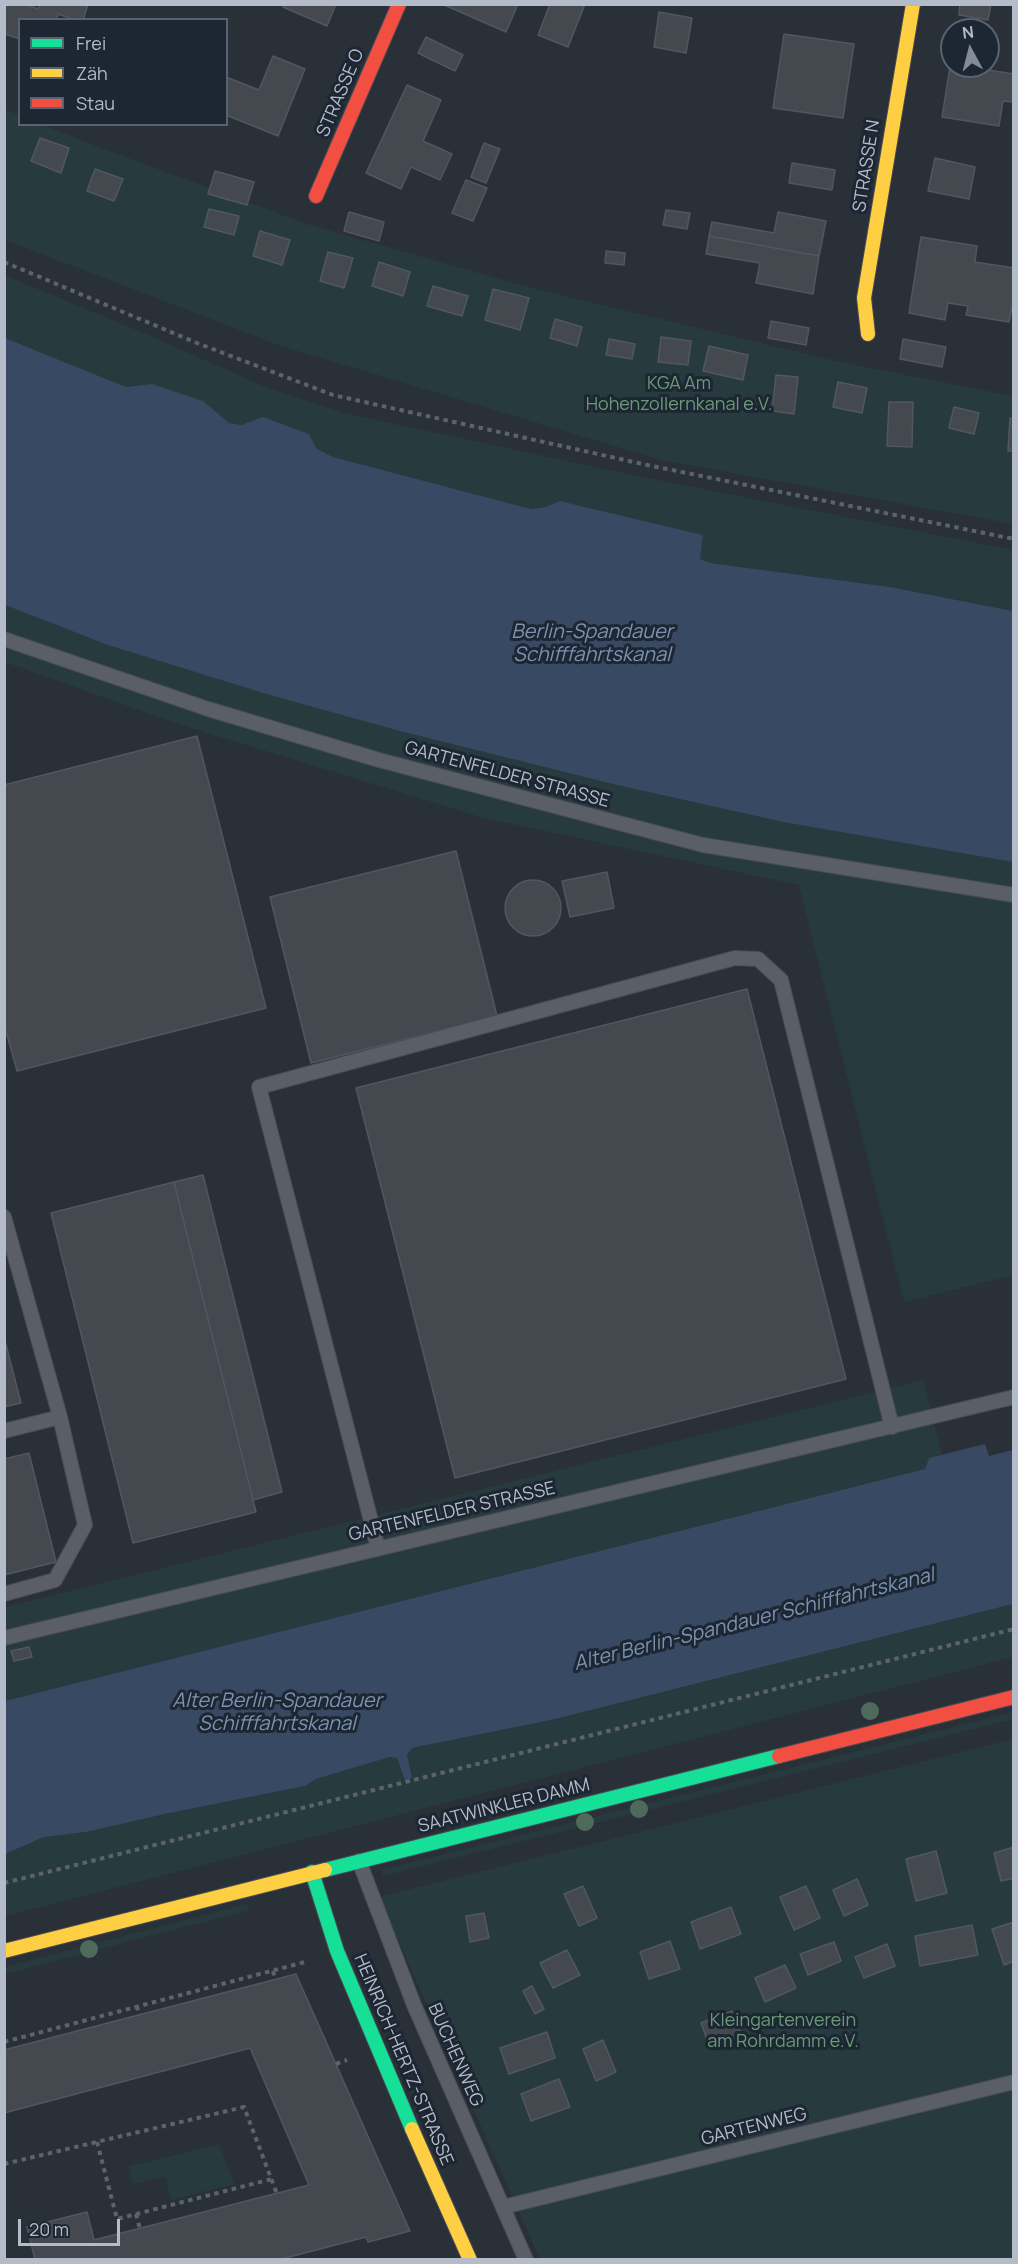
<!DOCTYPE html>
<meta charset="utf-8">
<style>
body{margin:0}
#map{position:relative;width:1018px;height:2264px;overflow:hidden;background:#2a3038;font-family:Manrope,sans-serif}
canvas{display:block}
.frame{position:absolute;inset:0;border:6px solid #b4bcc9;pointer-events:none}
.legend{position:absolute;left:18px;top:18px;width:210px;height:108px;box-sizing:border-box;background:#1d2633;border:2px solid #59626f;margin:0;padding:8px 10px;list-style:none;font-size:18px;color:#b4bcc9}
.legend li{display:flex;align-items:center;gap:12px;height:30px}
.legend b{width:30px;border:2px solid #59626f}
.north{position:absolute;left:940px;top:18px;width:60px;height:60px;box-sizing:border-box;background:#1d2633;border:2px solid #59626f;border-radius:50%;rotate:353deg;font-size:16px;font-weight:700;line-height:24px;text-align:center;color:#b4bcc9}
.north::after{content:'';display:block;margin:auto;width:21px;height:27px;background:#848b96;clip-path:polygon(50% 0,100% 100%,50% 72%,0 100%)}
.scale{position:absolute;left:18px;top:2219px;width:102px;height:27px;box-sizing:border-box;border:3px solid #b4bcc9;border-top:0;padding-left:8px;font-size:18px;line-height:21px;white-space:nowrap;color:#b4bcc9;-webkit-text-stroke:4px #1d2633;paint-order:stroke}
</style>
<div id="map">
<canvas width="1018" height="2264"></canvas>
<div class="frame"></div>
<ul class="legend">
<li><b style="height:8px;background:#16e098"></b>Frei</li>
<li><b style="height:8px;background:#ffcf43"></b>Zäh</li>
<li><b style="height:8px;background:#f24e42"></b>Stau</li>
</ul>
<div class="north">N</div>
<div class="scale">20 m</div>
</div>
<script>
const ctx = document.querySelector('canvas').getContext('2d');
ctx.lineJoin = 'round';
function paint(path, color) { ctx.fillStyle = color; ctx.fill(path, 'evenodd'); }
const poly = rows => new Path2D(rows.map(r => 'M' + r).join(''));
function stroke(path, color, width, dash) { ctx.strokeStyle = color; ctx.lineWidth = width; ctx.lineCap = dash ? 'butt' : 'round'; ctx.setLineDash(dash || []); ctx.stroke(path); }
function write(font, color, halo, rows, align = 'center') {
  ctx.font = font + ' Manrope,sans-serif'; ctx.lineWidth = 6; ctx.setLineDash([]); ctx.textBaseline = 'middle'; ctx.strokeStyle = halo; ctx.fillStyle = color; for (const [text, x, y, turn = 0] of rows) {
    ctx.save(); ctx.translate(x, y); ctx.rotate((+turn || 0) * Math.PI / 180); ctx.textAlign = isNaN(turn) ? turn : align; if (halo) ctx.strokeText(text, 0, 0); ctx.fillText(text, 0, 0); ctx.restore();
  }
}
const green = poly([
 [4,109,19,115,20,124,43,125,101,148,307,224,531,288,840,362,1013,396,1013,524,661,460,281,346,5,240],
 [4,275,139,331,268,388,348,414,637,476,1013,550,1013,611,890,587,710,563,700,559,703,535,560,501,545,507,531,509,333,457,263,417,241,425,228,423,202,401,152,384,126,387,5,338],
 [5,605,108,645,400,731,617,785,783,822,1013,862,1013,1275,904,1302,799,885,484,818,178,724,5,662],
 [923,1380,942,1454,929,1458,925,1469,5,1701,5,1607],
 [1013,1604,1013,1657,5,1916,5,1854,44,1837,86,1832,165,1814,305,1786,316,1779,390,1757,397,1758,405,1779,411,1778,407,1755,412,1748,551,1720],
 [1013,1712,1013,1719,383,1876,382,1870],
 [1013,1739,1013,2259,540,2259,379,1897],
 [246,1904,250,1910,5,1974,5,1967],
 [219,2144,234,2184,171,2200,165,2177,133,2184,128,2167]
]);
const water = poly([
 [5,338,126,387,152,384,203,401,229,423,241,425,263,417,309,434,316,448,333,457,531,509,545,507,560,501,703,535,700,559,710,563,890,587,1013,611,1013,862,783,822,617,785,400,731,270,695,108,645,5,605],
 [985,1444,989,1456,1013,1450,1013,1604,551,1720,412,1748,407,1755,412,1778,405,1780,397,1758,390,1757,316,1779,305,1786,165,1814,86,1832,44,1837,5,1854,5,1701,925,1469,929,1458]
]);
const building = poly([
 [4,4,25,4,38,9,40,4,88,4,83,20,75,20,58,14,56,20,20,20,20,39,4,34,4,4],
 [284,4,336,4,327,26,283,7,284,4],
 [442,4,518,4,506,32,442,4],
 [550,4,585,4,568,47,538,35,550,4],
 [960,4,991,4,988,20,959,15,960,4],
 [659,12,692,18,686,53,654,47,659,12],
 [784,34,854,44,843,118,773,108,784,34],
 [426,37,463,55,455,71,418,53,426,37],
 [988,48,991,48,988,70,1014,74,1013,102,1003,101,999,126,942,117,952,54,952,66,988,66,988,48],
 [273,56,305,69,278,136,226,115,226,77,259,90,273,56],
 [407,85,441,100,423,141,452,154,440,180,411,167,401,189,366,173,407,85],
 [40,138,69,148,61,173,31,161,40,138],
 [484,143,500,149,486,183,471,177,484,143],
 [935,158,975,167,969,199,928,191,935,158],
 [792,163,835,170,832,190,789,183,792,163],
 [95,169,123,179,114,201,87,191,95,169],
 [215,171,254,182,247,205,208,194,215,171],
 [466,180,487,188,473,221,452,213,466,180],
 [209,209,239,216,234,235,204,227,209,209],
 [666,210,690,213,687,229,663,225,666,210],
 [349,212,384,222,379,241,344,231,349,212],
 [778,212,826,221,819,256,709,236,712,222,774,233,778,212],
 [260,231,290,240,282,265,253,256,260,231],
 [709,236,819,256,813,294,756,283,760,263,706,254,709,236],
 [921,237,977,246,975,262,1014,268,1014,297,1009,322,966,315,968,306,948,303,945,320,909,313,921,237],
 [606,251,625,253,624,265,605,263,606,251],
 [328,252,353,258,344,288,320,281,328,252],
 [379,262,410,272,403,296,372,286,379,262],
 [433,286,468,296,462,316,427,306,433,286],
 [493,289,529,298,520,330,485,320,493,289],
 [555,319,582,327,577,346,550,338,555,319],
 [771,321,809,328,806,345,768,338,771,321],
 [661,337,691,341,688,365,658,362,661,337],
 [609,339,635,344,632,359,606,355,609,339],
 [903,339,946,347,942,367,900,359,903,339],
 [709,346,748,355,743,380,703,371,709,346],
 [776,375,798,377,794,414,772,411,776,375],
 [838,382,867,388,862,413,833,407,838,382],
 [889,402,913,402,912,447,887,446,889,402],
 [954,407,979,413,974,434,949,428,954,407],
 [1010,418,1014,419,1014,451,1008,451,1010,418],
 [197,736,266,1008,17,1071,4,1024,4,785,197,736],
 [456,851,497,1016,311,1063,270,897,456,851],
 [607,872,614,908,570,917,562,881,607,872],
 '505 908a28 28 0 1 1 56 0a28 28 0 1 1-56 0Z',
 [747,989,846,1379,455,1478,356,1088,747,989],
 [203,1175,282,1492,253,1500,174,1182,203,1175],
 [174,1182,256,1512,133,1543,51,1213,174,1182],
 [4,1337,21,1403,4,1407,4,1337],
 [29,1453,56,1562,4,1575,4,1459,29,1453],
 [29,1647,32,1657,14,1661,11,1651,29,1647],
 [1014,1847,1014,1878,1001,1881,994,1853,1014,1847],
 [936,1851,947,1893,916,1901,906,1859,936,1851],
 [857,1879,868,1905,844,1916,833,1890,857,1879],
 [583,1886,597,1918,579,1926,564,1894,583,1886],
 [806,1886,820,1918,794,1930,780,1897,806,1886],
 [731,1907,741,1934,700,1949,691,1922,731,1907],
 [484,1913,489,1938,470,1942,466,1916,484,1913],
 [1014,1922,1014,1961,1004,1965,992,1929,1014,1922],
 [972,1925,978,1955,920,1966,915,1936,972,1925],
 [670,1941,680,1969,649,1979,640,1952,670,1941],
 [834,1942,841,1961,808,1975,800,1954,834,1942],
 [887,1944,895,1966,864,1978,855,1957,887,1944],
 [567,1950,580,1975,553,1988,540,1963,567,1950],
 [785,1965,796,1988,765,2002,755,1978,785,1965],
 [296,1974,410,2231,368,2242,366,2237,278,2260,35,2260,27,2227,87,2212,94,2240,309,2185,250,2048,4,2113,4,2050,296,1974],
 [532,1986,544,2009,535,2014,523,1991,532,1986],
 [732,2011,742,2036,710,2048,701,2023,732,2011],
 [547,2032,555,2058,509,2074,500,2048,547,2032],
 [603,2040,616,2072,596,2081,583,2049,603,2040],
 [559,2079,570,2107,531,2121,521,2094,559,2079]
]);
const path = poly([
 [4,262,197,343,333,395,647,465,1014,539],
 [4,1883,1014,1629],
 [273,1971,275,1979],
 [137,2006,139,2015],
 [4,2042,305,1962],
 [336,2064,347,2060],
 [97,2142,117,2219,272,2179],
 [4,2164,244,2107,277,2194],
 [136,2214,140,2229]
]);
const lane = poly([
 [4,639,208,709,379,760,703,845,1014,895],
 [4,1217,60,1417,85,1525,55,1580,4,1594],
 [4,1431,60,1417],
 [378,1548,259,1087,735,958,758,959,781,980,892,1427],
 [4,1638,1014,1397],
 [359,1861,414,2005,526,2260],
 [503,2207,1014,2082]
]);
const fast = poly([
 [325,1870,779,1756],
 [312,1872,337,1951,412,2129]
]);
const slow = poly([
 [868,334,864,298,913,4],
 [4,1951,325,1870],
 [412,2129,470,2260]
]);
const jam = poly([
 [316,196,399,4],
 [779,1756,1014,1697]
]);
const trees = [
 [870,1711],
 [639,1809],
 [585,1822],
 [89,1949]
];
const streetNames = [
 ["STRASSE O",341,93,-67],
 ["STRASSE N",867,166,-81],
 ["GARTENFELDER STRASSE",507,775,15],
 ["GARTENFELDER STRASSE",452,1512,-13],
 ["SAATWINKLER DAMM",504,1806,-14],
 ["BUCHENWEG",455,2055,66],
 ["HEINRICH-HERTZ-STRASSE",403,2060,67],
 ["GARTENWEG",754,2127,-14]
];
const parkNames = [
 ["KGA Am",679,384],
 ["Hohenzollernkanal e.V.",679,405],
 ["Kleingartenverein",783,2021],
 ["am Rohrdamm e.V.",783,2042]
];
const waterNames = [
 ["Berlin-Spandauer",592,632],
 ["Schifffahrtskanal",592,655],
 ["Alter Berlin-Spandauer Schifffahrtskanal",754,1620,-14],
 ["Alter Berlin-Spandauer",277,1701],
 ["Schifffahrtskanal",277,1724]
];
paint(green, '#273a3e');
paint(water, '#384963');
paint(building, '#444950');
stroke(building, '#52575f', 1.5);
stroke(lane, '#484c53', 16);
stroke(fast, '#484c53', 16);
stroke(slow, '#484c53', 16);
stroke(jam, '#484c53', 16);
stroke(path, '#5d636a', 4, [4.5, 4.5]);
stroke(lane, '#5a5e66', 14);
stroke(fast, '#16e098', 14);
stroke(slow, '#ffcf43', 14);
stroke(jam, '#f24e42', 14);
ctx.fillStyle = '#4e6a5a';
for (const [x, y] of trees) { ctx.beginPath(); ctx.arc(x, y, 9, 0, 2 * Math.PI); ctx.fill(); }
write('18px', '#b4bcc9', '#1d2633', streetNames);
write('18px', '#6b9a76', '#1d2633', parkNames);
write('italic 20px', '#7c92b1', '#1d2633', waterNames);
</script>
